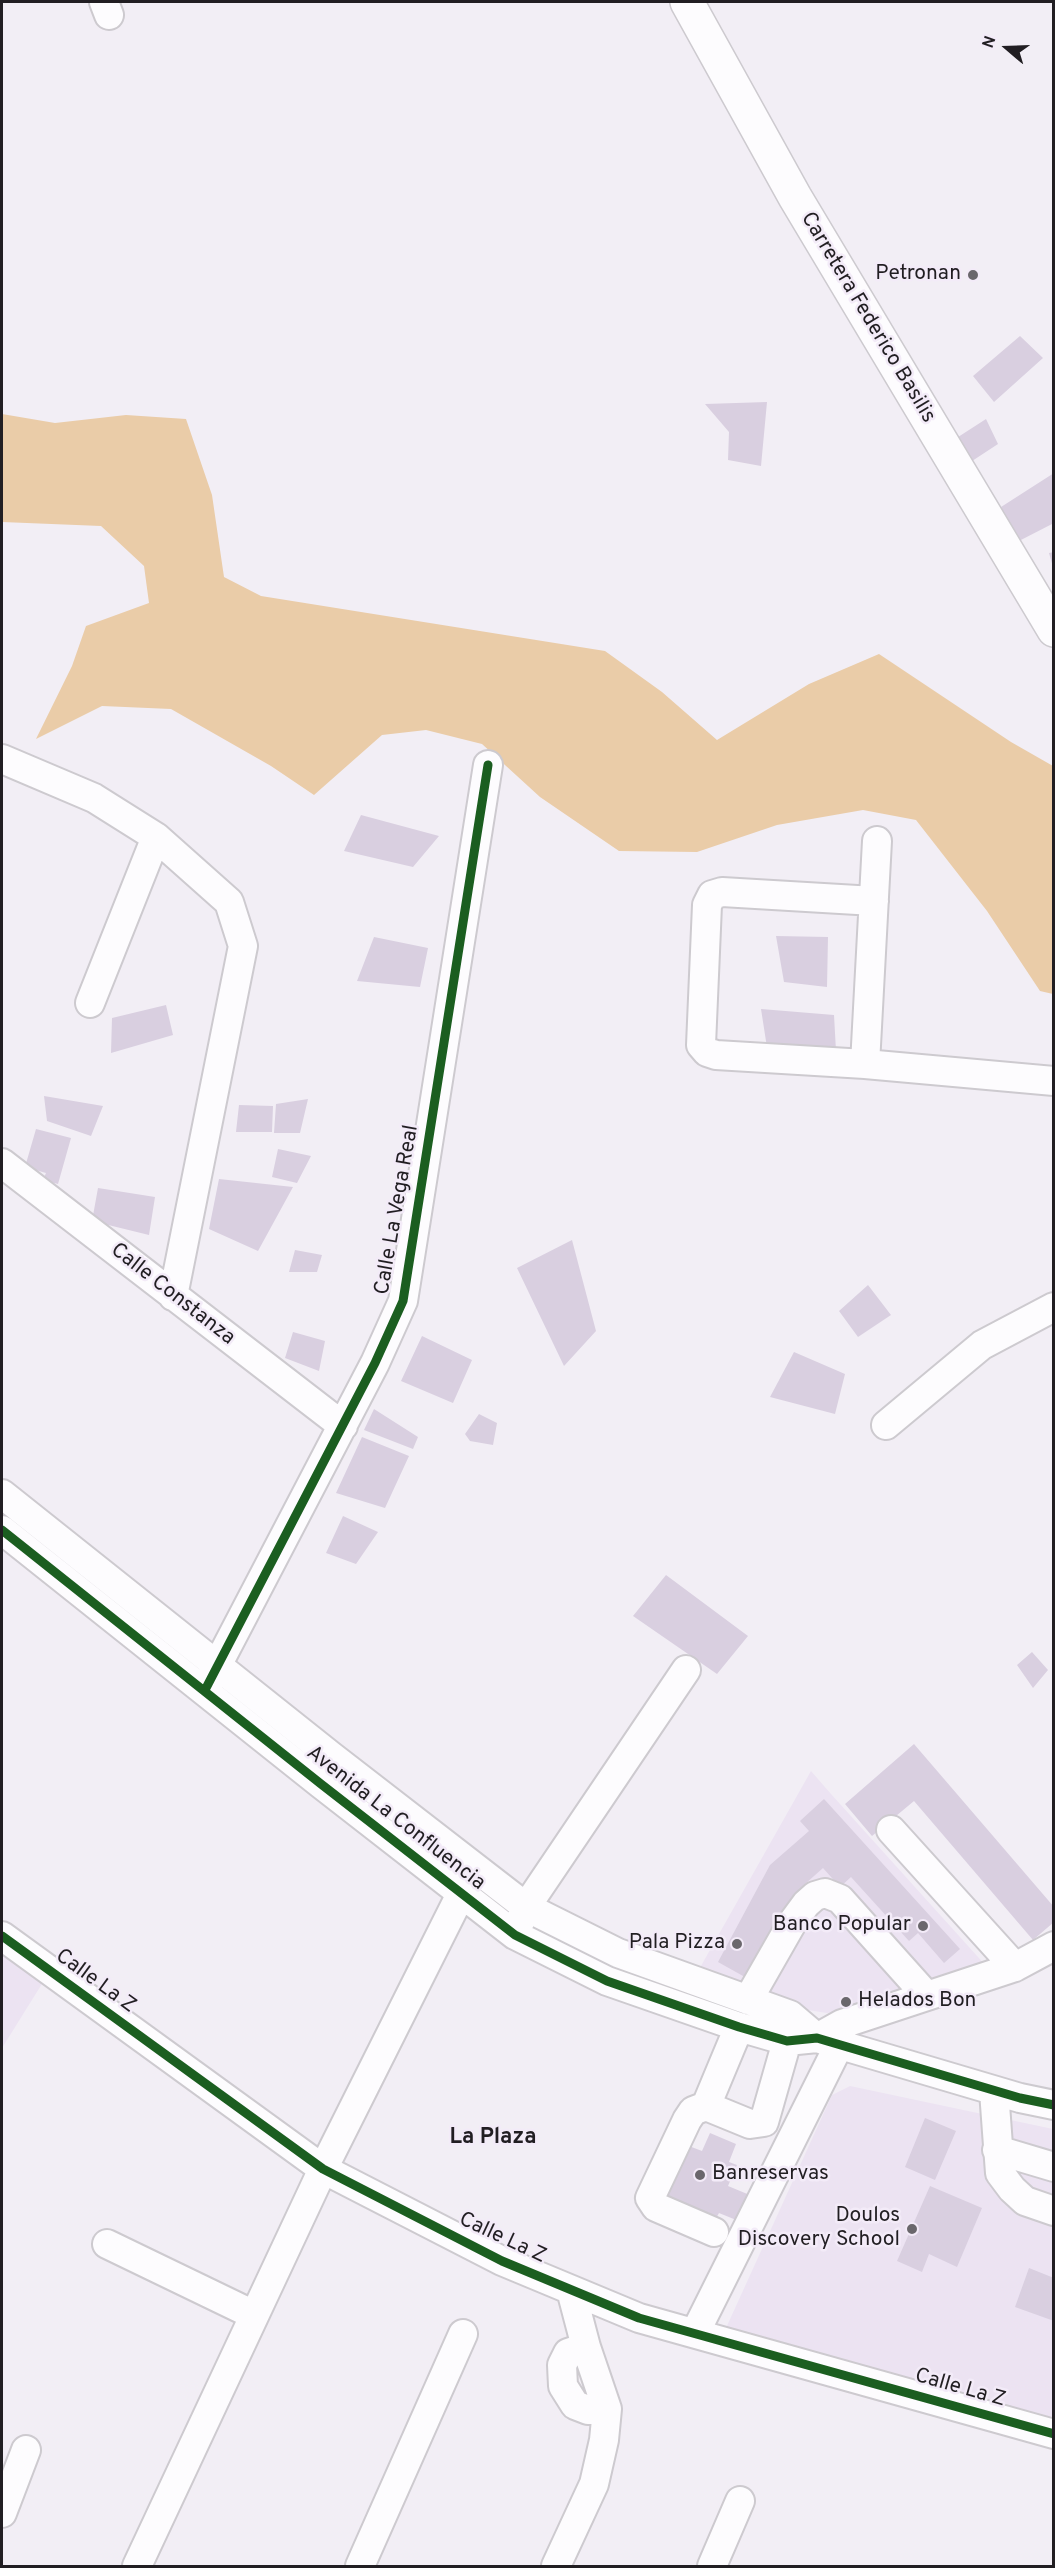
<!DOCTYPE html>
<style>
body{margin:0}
#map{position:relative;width:1055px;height:2568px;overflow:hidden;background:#f2eef5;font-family:Overpass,sans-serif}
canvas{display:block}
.frame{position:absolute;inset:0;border:3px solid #211e22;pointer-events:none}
.north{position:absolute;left:977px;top:18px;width:60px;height:60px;-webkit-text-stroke:4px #f3ebf8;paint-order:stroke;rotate:289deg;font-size:16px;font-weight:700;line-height:24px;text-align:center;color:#211e22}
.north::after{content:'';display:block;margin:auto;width:21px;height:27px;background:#211e22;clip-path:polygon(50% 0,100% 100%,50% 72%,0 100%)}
</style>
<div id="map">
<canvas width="1055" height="2568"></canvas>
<div class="frame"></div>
<div class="north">N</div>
</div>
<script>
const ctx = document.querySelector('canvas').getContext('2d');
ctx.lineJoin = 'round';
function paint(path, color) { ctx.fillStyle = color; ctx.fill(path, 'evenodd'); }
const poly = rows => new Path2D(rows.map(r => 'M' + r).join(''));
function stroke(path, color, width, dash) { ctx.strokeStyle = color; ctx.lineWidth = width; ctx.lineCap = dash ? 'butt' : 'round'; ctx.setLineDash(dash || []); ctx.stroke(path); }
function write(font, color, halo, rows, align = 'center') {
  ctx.font = font + ' Overpass,sans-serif'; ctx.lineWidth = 5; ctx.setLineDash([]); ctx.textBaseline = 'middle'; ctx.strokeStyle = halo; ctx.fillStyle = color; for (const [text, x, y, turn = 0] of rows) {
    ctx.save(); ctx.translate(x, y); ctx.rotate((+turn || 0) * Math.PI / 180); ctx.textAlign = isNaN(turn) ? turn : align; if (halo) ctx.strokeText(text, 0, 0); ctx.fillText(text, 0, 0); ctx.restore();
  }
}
const built = poly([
 [811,1771,831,1794,987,1967,857,2009,827,2013,795,2008,697,1973],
 [2,1947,45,1979,2,2048],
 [850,2086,1053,2129,1053,2420,726,2328,832,2095]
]);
const forest = poly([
 [2,414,55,423,126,415,186,419,212,495,224,577,261,596,605,651,662,692,717,740,809,684,879,654,1011,742,1053,766,1053,994,1040,991,987,911,916,820,863,810,777,825,697,852,619,851,540,797,482,744,426,730,382,735,314,795,271,766,171,709,102,706,36,739,72,666,86,626,149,603,144,566,101,526,2,522]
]);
const building = poly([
 [1020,336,1043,358,994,402,973,376],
 [767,402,761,466,728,460,729,432,705,404],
 [986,419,998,444,966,465,955,439],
 [1054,473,1054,523,1017,542,1001,507],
 [1054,552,1054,567,1053,567,1049,553],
 [361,815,439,836,413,867,344,851],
 [776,936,828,937,827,987,784,982],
 [374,937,428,948,420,987,357,981],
 [166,1005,173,1035,111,1053,112,1018],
 [761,1009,834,1015,836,1051,768,1054],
 [44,1096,103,1106,91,1136,47,1121],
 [308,1099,300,1133,274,1133,276,1104],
 [239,1105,273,1106,272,1132,236,1132],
 [36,1129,71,1138,58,1184,43,1180,46,1173,25,1167],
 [278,1149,311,1156,297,1183,272,1177],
 [219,1179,293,1187,258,1251,209,1229],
 [98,1188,155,1197,149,1235,92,1221],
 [572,1240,596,1331,564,1366,517,1268],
 [295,1250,322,1255,317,1272,289,1272],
 [868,1285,891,1315,858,1337,839,1311],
 [293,1332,325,1341,319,1371,285,1358],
 [422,1336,472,1360,453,1403,401,1381],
 [794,1352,845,1374,835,1414,770,1397],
 [374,1409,418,1437,413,1449,364,1430],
 [479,1414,497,1423,493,1445,470,1441,465,1434],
 [362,1437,409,1456,385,1508,336,1493],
 [343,1516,378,1532,356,1564,326,1553],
 [666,1575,748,1636,717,1674,633,1616],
 [1032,1652,1048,1670,1033,1688,1017,1665],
 [914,1744,1054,1907,1054,1922,1033,1940,914,1801,872,1836,845,1804],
 [824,1799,960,1949,944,1963,918,1933,909,1941,851,1877,840,1887,823,1868,805,1884,752,1981,718,1962,770,1865,809,1831,800,1821],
 [925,2118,956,2131,935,2180,905,2167],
 [710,2133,736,2144,729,2162,737,2165,728,2186,757,2198,746,2224,719,2213,714,2222,658,2200,681,2143,702,2151],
 [930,2186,982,2208,957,2267,929,2254,922,2272,897,2261],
 [1029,2268,1054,2278,1054,2321,1015,2307]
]);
const minor = poly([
 [104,2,109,15],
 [2,759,94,798,156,837,229,902,243,946,173,1296],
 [874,901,722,892,712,895,707,905,701,1045,707,1052,716,1055,865,1064,1054,1081],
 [90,1003,156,837],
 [865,1064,877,841],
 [2,1163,343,1426],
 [886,1425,982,1345,1054,1307],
 [2,1494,331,1756,526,1907,618,1953,790,2015,817,2038],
 [2,1530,321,1784,515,1935,607,1981,739,2027,787,2041,817,2038,1020,2098,1054,2105],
 [209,1681,375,1363,403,1301,488,765],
 [891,1830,1015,1967],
 [519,1924,526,1907,686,1670],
 [2,1936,323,2169,502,2261,639,2318,1054,2434],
 [748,2000,792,1923,806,1904,815,1896,825,1893,840,1899,926,1995],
 [739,2027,706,2106,750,2124,764,2122,787,2041],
 [817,2038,842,2024,1015,1967,1054,1946],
 [994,2091,1000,2173,1012,2189,1025,2201,1054,2211],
 [706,2106,693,2111,687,2120,650,2198,656,2207,714,2232],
 [997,2150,1054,2167],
 [107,2244,254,2315],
 [695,2333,839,2045],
 [586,2347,568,2353,562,2365,563,2386,575,2405,588,2410,607,2409],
 [2,2513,26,2450],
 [137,2566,323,2169,461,1894],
 [360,2566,463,2334],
 [556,2566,594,2484,604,2440,607,2409,586,2347,571,2290],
 [712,2566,740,2501]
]);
const major = poly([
 [687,2,795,197,1054,630]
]);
const cycleway = poly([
 [2,1530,321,1784,515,1935,607,1981,739,2027,787,2041,817,2038,1020,2098,1054,2105],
 [205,1690,375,1363,403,1301,488,765],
 [2,1936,323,2169,502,2261,639,2318,1054,2434]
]);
const markers = [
 [973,275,6,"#6a676c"],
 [923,1926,6,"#6a676c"],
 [737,1944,6,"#6a676c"],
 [846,2002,6,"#6a676c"],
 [700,2175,6,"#6a676c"],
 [912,2229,6,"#6a676c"]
];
const poiNames = [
 ["Petronan",961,275],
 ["Banco Popular",911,1926],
 ["Pala Pizza",725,1944],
 ["Helados Bon",858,2002,"left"],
 ["Banreservas",712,2175,"left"],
 ["Doulos",900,2217],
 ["Discovery School",900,2241]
];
const streetNames = [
 ["Carretera Federico Basilis",867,318,59],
 ["Calle La Vega Real",398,1210,-80],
 ["Calle Constanza",172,1295,38],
 ["Avenida La Confluencia",395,1819,38],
 ["Calle La Z",95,1982,36],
 ["Calle La Z",502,2239,25],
 ["Calle La Z",960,2389,16]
];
const neighbourhoodNames = [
 ["La Plaza",493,2139]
];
paint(built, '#ece3f2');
paint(forest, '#eacca8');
paint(building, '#d9cfe0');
stroke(minor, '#cdcacf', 32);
stroke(major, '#cdcacf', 36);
stroke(minor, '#fdfcfe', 28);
stroke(major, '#fdfcfe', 33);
stroke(cycleway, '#1b5e20', 9);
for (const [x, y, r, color] of markers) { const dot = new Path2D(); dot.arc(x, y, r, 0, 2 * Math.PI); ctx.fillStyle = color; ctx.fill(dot); stroke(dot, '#f3ebf8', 2); }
write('21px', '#211e22', '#f3ebf8', poiNames, 'right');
write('21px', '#211e22', '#f3ebf8', streetNames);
write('bold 22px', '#211e22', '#f3ebf8', neighbourhoodNames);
</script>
